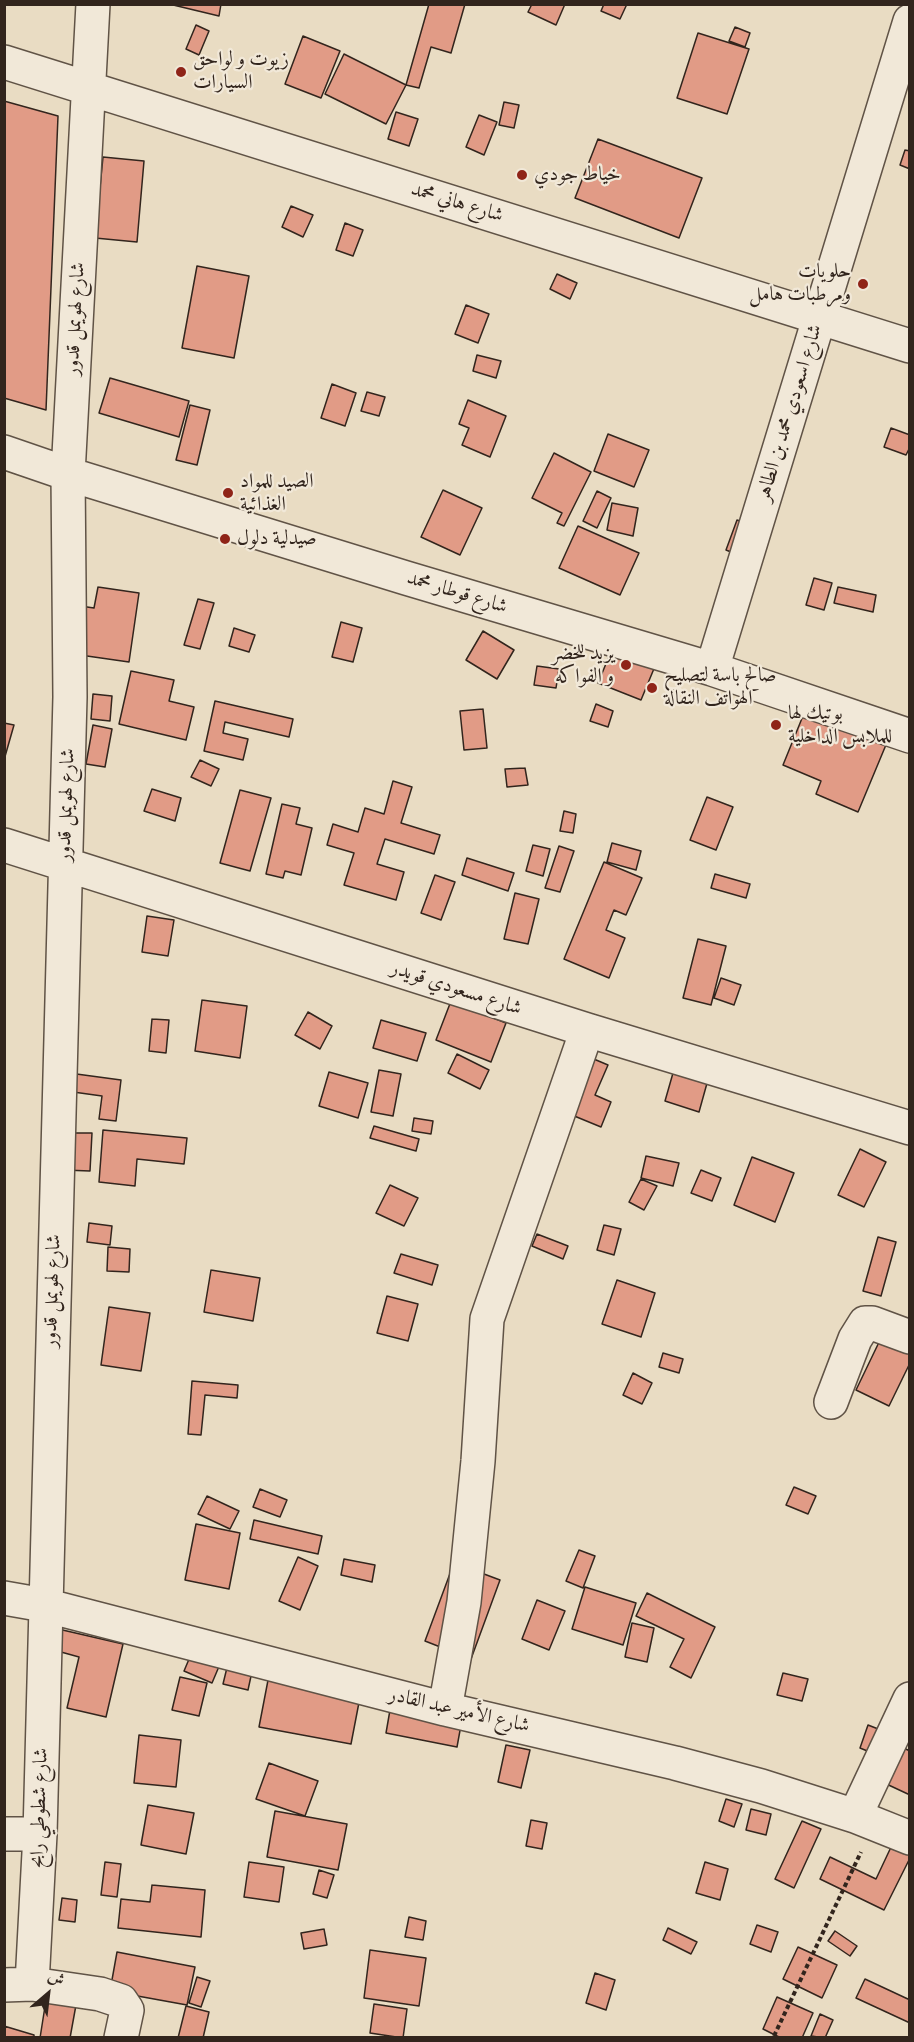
<!DOCTYPE html>
<meta charset="utf-8">
<style>
body{margin:0}
#map{position:relative;width:914px;height:2042px;overflow:hidden;background:#e9dcc3;font-family:"Libre Bodoni",Amiri,serif}
canvas{display:block}
.frame{position:absolute;inset:0;border:6px solid #32251d;pointer-events:none}
.north{position:absolute;left:18px;top:1964px;width:60px;height:60px;-webkit-text-stroke:4px #f1e8d8;paint-order:stroke;rotate:28deg;font-size:16px;font-weight:700;line-height:24px;text-align:center;color:#32251d}
.north::after{content:'';display:block;margin:auto;width:21px;height:27px;background:#32251d;clip-path:polygon(50% 0,100% 100%,50% 72%,0 100%)}
</style>
<div id="map">
<canvas width="914" height="2042"></canvas>
<div class="frame"></div>
<div class="north">ش</div>
</div>
<script>
const ctx = document.querySelector('canvas').getContext('2d');
ctx.lineJoin = 'round';
function paint(path, color) { ctx.fillStyle = color; ctx.fill(path, 'evenodd'); }
const poly = rows => new Path2D(rows.map(r => 'M' + r).join(''));
function stroke(path, color, width, dash) { ctx.strokeStyle = color; ctx.lineWidth = width; ctx.lineCap = dash ? 'butt' : 'round'; ctx.setLineDash(dash || []); ctx.stroke(path); }
function write(font, color, halo, rows, align = 'center') {
  ctx.font = font + ' "Libre Bodoni",Amiri,serif'; ctx.lineWidth = 4.5; ctx.setLineDash([]); ctx.textBaseline = 'middle'; ctx.strokeStyle = halo; ctx.fillStyle = color; for (const [text, x, y, turn = 0] of rows) {
    ctx.save(); ctx.translate(x, y); ctx.rotate((+turn || 0) * Math.PI / 180); ctx.textAlign = isNaN(turn) ? turn : align; if (halo) ctx.strokeText(text, 0, 0); ctx.fillText(text, 0, 0); ctx.restore();
  }
}
const building = poly([
 [169,4,221,4,219,16,169,4],
 [429,4,465,4,451,53,431,47,419,88,406,85,429,4],
 [532,4,565,4,556,25,528,12,532,4],
 [604,4,627,4,620,19,601,11,604,4],
 [196,25,209,31,199,55,186,49,196,25],
 [735,27,750,33,745,47,729,41,735,27],
 [698,33,749,49,727,114,677,98,698,33],
 [303,36,340,51,321,98,285,84,303,36],
 [344,54,406,85,386,124,325,94,344,54],
 [4,101,58,116,46,410,4,398,4,101],
 [504,102,519,105,514,128,499,125,504,102],
 [396,112,418,119,409,146,388,139,396,112],
 [479,115,497,122,484,155,466,147,479,115],
 [598,139,702,178,679,238,575,198,598,139],
 [905,150,910,151,910,169,900,165,905,150],
 [103,157,144,161,137,242,95,238,103,157],
 [291,206,313,215,303,237,282,227,291,206],
 [345,223,363,230,353,256,336,250,345,223],
 [197,266,249,276,234,358,182,348,197,266],
 [557,274,577,283,570,299,550,289,557,274],
 [466,305,489,314,478,343,455,334,466,305],
 [477,355,501,361,496,378,473,371,477,355],
 [110,378,189,401,179,437,99,413,110,378],
 [332,384,356,393,345,426,321,418,332,384],
 [367,392,385,397,379,416,361,411,367,392],
 [468,400,506,416,490,457,462,445,469,428,459,424,468,400],
 [190,405,210,410,197,465,176,460,190,405],
 [891,428,910,435,910,447,906,455,884,447,891,428],
 [608,434,649,450,634,487,594,471,608,434],
 [554,453,591,472,564,526,557,523,562,513,532,498,554,453],
 [443,490,482,508,460,555,421,537,443,490],
 [597,491,611,498,597,528,583,521,597,491],
 [612,503,638,508,633,536,607,530,612,503],
 [737,520,757,527,746,558,726,550,737,520],
 [578,526,639,553,620,595,559,568,578,526],
 [814,578,832,583,824,610,806,605,814,578],
 [98,587,139,593,129,662,73,654,80,606,94,608,98,587],
 [838,587,876,595,873,612,834,603,838,587],
 [198,599,214,603,200,649,184,645,198,599],
 [341,622,362,628,353,662,332,657,341,622],
 [234,628,255,635,249,652,229,646,234,628],
 [483,631,514,650,497,679,466,660,483,631],
 [615,642,658,659,641,700,598,683,615,642],
 [537,666,559,669,556,688,534,685,537,666],
 [131,671,174,680,169,701,194,707,186,740,119,724,131,671],
 [93,694,112,696,110,721,91,719,93,694],
 [215,701,293,719,289,737,225,722,223,733,248,739,243,760,204,751,215,701],
 [596,704,613,711,608,727,590,721,596,704],
 [807,706,888,740,858,812,816,794,821,781,783,765,807,706],
 [483,709,487,748,464,750,460,711,483,709],
 [4,723,14,725,4,760,4,723],
 [93,725,112,729,105,767,86,764,93,725],
 [200,760,219,769,211,786,191,777,200,760],
 [525,768,528,785,507,787,505,769,525,768],
 [393,781,412,787,401,823,440,835,434,854,385,839,377,864,404,872,396,900,344,885,354,853,327,845,333,824,358,832,365,808,384,814,393,781],
 [152,789,181,798,175,821,144,811,152,789],
 [240,790,271,798,250,871,220,863,240,790],
 [707,797,733,807,716,850,690,840,707,797],
 [282,804,300,808,296,824,312,828,301,875,285,871,283,878,266,874,282,804],
 [564,811,576,814,573,833,560,831,564,811],
 [612,843,641,851,636,870,607,862,612,843],
 [533,845,550,849,543,876,526,871,533,845],
 [559,846,574,851,560,892,545,888,559,846],
 [467,858,514,873,508,891,462,875,467,858],
 [604,862,642,878,626,915,614,910,606,930,625,938,609,978,564,959,604,862],
 [715,874,750,884,746,898,711,888,715,874],
 [435,875,455,882,441,920,421,913,435,875],
 [515,893,539,899,528,944,504,939,515,893],
 [147,916,174,920,168,956,142,952,147,916],
 [698,939,726,946,711,1005,683,998,698,939],
 [721,978,741,985,734,1005,714,998,721,978],
 [202,1000,247,1006,240,1058,195,1051,202,1000],
 [451,1001,506,1023,491,1062,436,1040,451,1001],
 [308,1012,332,1026,320,1049,295,1035,308,1012],
 [152,1019,169,1020,166,1053,149,1051,152,1019],
 [381,1020,426,1033,417,1061,373,1048,381,1020],
 [570,1049,608,1065,595,1095,611,1102,601,1127,567,1113,570,1049],
 [457,1054,489,1070,480,1089,448,1073,457,1054],
 [675,1066,709,1076,699,1112,665,1101,675,1066],
 [379,1070,401,1074,393,1116,371,1112,379,1070],
 [329,1072,368,1083,358,1118,319,1106,329,1072],
 [69,1073,121,1080,116,1121,99,1119,102,1096,66,1091,69,1073],
 [414,1118,433,1121,431,1134,412,1131,414,1118],
 [374,1126,419,1139,416,1151,370,1138,374,1126],
 [103,1130,187,1138,184,1164,137,1159,135,1186,99,1182,103,1130],
 [66,1133,92,1133,90,1171,64,1170,66,1133],
 [860,1149,886,1162,864,1207,838,1195,860,1149],
 [646,1156,679,1163,673,1186,641,1178,646,1156],
 [752,1157,794,1173,775,1222,734,1205,752,1157],
 [701,1170,721,1178,712,1201,691,1193,701,1170],
 [641,1179,657,1186,644,1210,629,1202,641,1179],
 [390,1185,418,1198,404,1226,376,1213,390,1185],
 [89,1223,112,1226,110,1245,87,1242,89,1223],
 [604,1225,621,1229,614,1255,597,1250,604,1225],
 [537,1234,568,1246,563,1259,532,1246,537,1234],
 [878,1237,896,1242,881,1296,863,1291,878,1237],
 [108,1247,130,1249,129,1272,107,1271,108,1247],
 [401,1254,438,1265,432,1285,394,1273,401,1254],
 [211,1270,260,1278,253,1321,204,1312,211,1270],
 [617,1280,655,1293,641,1337,602,1324,617,1280],
 [387,1296,418,1304,408,1341,377,1333,387,1296],
 [109,1307,150,1313,141,1371,101,1365,109,1307],
 [882,1336,910,1349,910,1363,889,1406,856,1390,882,1336],
 [663,1353,683,1359,679,1373,659,1367,663,1353],
 [633,1373,652,1383,642,1404,623,1395,633,1373],
 [192,1381,238,1385,237,1398,205,1395,201,1435,188,1434,192,1381],
 [794,1487,816,1496,808,1514,786,1505,794,1487],
 [260,1489,287,1500,280,1517,253,1507,260,1489],
 [207,1496,239,1511,230,1529,198,1514,207,1496],
 [254,1520,322,1536,318,1554,250,1539,254,1520],
 [196,1524,240,1533,229,1589,185,1580,196,1524],
 [579,1550,595,1556,583,1588,566,1581,579,1550],
 [458,1552,476,1571,500,1580,471,1659,425,1641,458,1552],
 [298,1557,318,1566,300,1610,279,1601,298,1557],
 [344,1559,375,1565,372,1582,341,1575,344,1559],
 [585,1587,636,1603,623,1645,572,1629,585,1587],
 [647,1593,715,1627,691,1678,670,1667,684,1639,636,1616,647,1593],
 [537,1600,565,1611,549,1650,522,1639,537,1600],
 [632,1623,654,1628,647,1662,625,1657,632,1623],
 [41,1625,123,1644,106,1717,67,1708,79,1657,61,1652,41,1625],
 [195,1645,223,1657,212,1683,184,1671,195,1645],
 [232,1647,256,1653,248,1690,223,1684,232,1647],
 [783,1673,808,1679,802,1701,777,1695,783,1673],
 [269,1675,361,1692,351,1744,259,1727,269,1675],
 [180,1677,207,1683,199,1716,172,1710,180,1677],
 [390,1710,461,1725,457,1747,386,1733,390,1710],
 [868,1725,891,1734,882,1757,860,1748,868,1725],
 [139,1735,181,1740,176,1787,134,1783,139,1735],
 [506,1745,530,1750,521,1788,498,1782,506,1745],
 [897,1745,910,1751,910,1795,880,1781,897,1745],
 [269,1763,318,1781,305,1816,256,1799,269,1763],
 [726,1799,742,1804,734,1827,719,1821,726,1799],
 [148,1805,194,1813,186,1854,141,1845,148,1805],
 [751,1809,771,1814,766,1835,746,1830,751,1809],
 [275,1811,347,1824,338,1870,267,1857,275,1811],
 [531,1820,547,1823,542,1849,526,1846,531,1820],
 [802,1821,821,1829,794,1888,775,1879,802,1821],
 [892,1845,910,1853,910,1858,884,1910,820,1879,830,1857,876,1879,892,1845],
 [105,1862,121,1864,117,1897,101,1895,105,1862],
 [249,1862,284,1867,279,1902,244,1897,249,1862],
 [705,1862,728,1869,720,1900,696,1893,705,1862],
 [319,1870,334,1875,327,1898,313,1894,319,1870],
 [152,1885,205,1890,201,1937,118,1928,121,1899,150,1902,152,1885],
 [62,1898,77,1900,75,1922,59,1920,62,1898],
 [409,1917,426,1921,423,1940,405,1937,409,1917],
 [757,1925,778,1932,771,1952,750,1944,757,1925],
 [668,1928,697,1942,691,1954,663,1940,668,1928],
 [324,1929,327,1945,304,1949,301,1933,324,1929],
 [835,1931,857,1946,850,1956,828,1941,835,1931],
 [798,1947,837,1965,822,1998,783,1979,798,1947],
 [370,1950,426,1958,419,2006,364,1998,370,1950],
 [117,1952,195,1967,187,2005,110,1991,117,1952],
 [595,1973,615,1980,606,2010,586,2003,595,1973],
 [197,1977,210,1981,201,2007,189,2003,197,1977],
 [865,1979,910,2000,910,2023,856,1998,865,1979],
 [777,1997,813,2013,802,2038,781,2038,763,2029,777,1997],
 [46,2000,76,2005,70,2038,40,2038,46,2000],
 [374,2004,407,2009,403,2038,370,2033,374,2004],
 [186,2006,209,2012,203,2038,178,2038,186,2006],
 [820,2014,833,2020,825,2038,811,2036,820,2014],
 [4,2026,34,2035,34,2038,4,2038,4,2026]
]);
const path = poly([
 [774,2036,861,1852]
]);
const minor = poly([
 [4,62,910,346],
 [4,452,68,474,406,578,712,669,910,736],
 [712,669,910,21],
 [4,845,587,1030,910,1128],
 [831,1402,855,1339,865,1323,872,1323,910,1337],
 [4,1598,44,1605,445,1709,675,1763,761,1786,855,1816,910,1838],
 [445,1709,464,1602,478,1461,487,1319,587,1030],
 [855,1816,910,1699],
 [4,1834,40,1834],
 [32,1984,100,1994,121,2001,127,2010,121,2038],
 [4,1985,32,1984,40,1834,70,697,68,474,93,4]
]);
const markers = [
 [181,72,6,"#8f2418"],
 [522,175,6,"#8f2418"],
 [863,284,6,"#8f2418"],
 [228,493,6,"#8f2418"],
 [225,539,6,"#8f2418"],
 [626,665,6,"#8f2418"],
 [652,688,6,"#8f2418"],
 [776,725,6,"#8f2418"]
];
const poiNames = [
 ["زيوت و لواحق",193,60],
 ["السيارات",193,83],
 ["خياط جودي",534,175],
 ["حلويات",851,272,"right"],
 ["ومرطبات هامل",851,295,"right"],
 ["الصيد للمواد",240,482],
 ["الغذائية",240,505],
 ["صيدلية دلول",237,539],
 ["يزيد للخضر",614,654,"right"],
 ["و الفواكه",614,677,"right"],
 ["صالح باسة لتصليح",664,676],
 ["الهواتف النقالة",664,699],
 ["بوتيك لها",788,714],
 ["للملابس الداخلية",788,737]
];
const streetNames = [
 ["شارع هاني محمد",457,203,17],
 ["شارع لهويمل قدور",76,319,-87],
 ["شارع اسعودي محمد بن الطاهر",790,413,-73],
 ["شارع قوطار محمد",457,593,17],
 ["شارع لهويمل قدور",67,805,-88],
 ["شارع مسعودي قويدر",456,989,18],
 ["شارع لهويمل قدور",53,1291,-88],
 ["شارع الأمير عبد القادر",459,1711,13],
 ["شارع شطوطي رابح",40,1808,-88]
];
paint(building, '#e19b86');
stroke(building, '#32251d', 1.5);
stroke(minor, '#605346', 36);
stroke(path, '#32251d', 4, [4.5, 3]);
stroke(minor, '#f1e8d8', 33);
for (const [x, y, r, color] of markers) { const dot = new Path2D(); dot.arc(x, y, r, 0, 2 * Math.PI); ctx.fillStyle = color; ctx.fill(dot); stroke(dot, '#f1e8d8', 2); }
write('20px', '#32251d', '#f1e8d8', poiNames, 'left');
write('20px', '#32251d', '#f1e8d8', streetNames);
</script>
